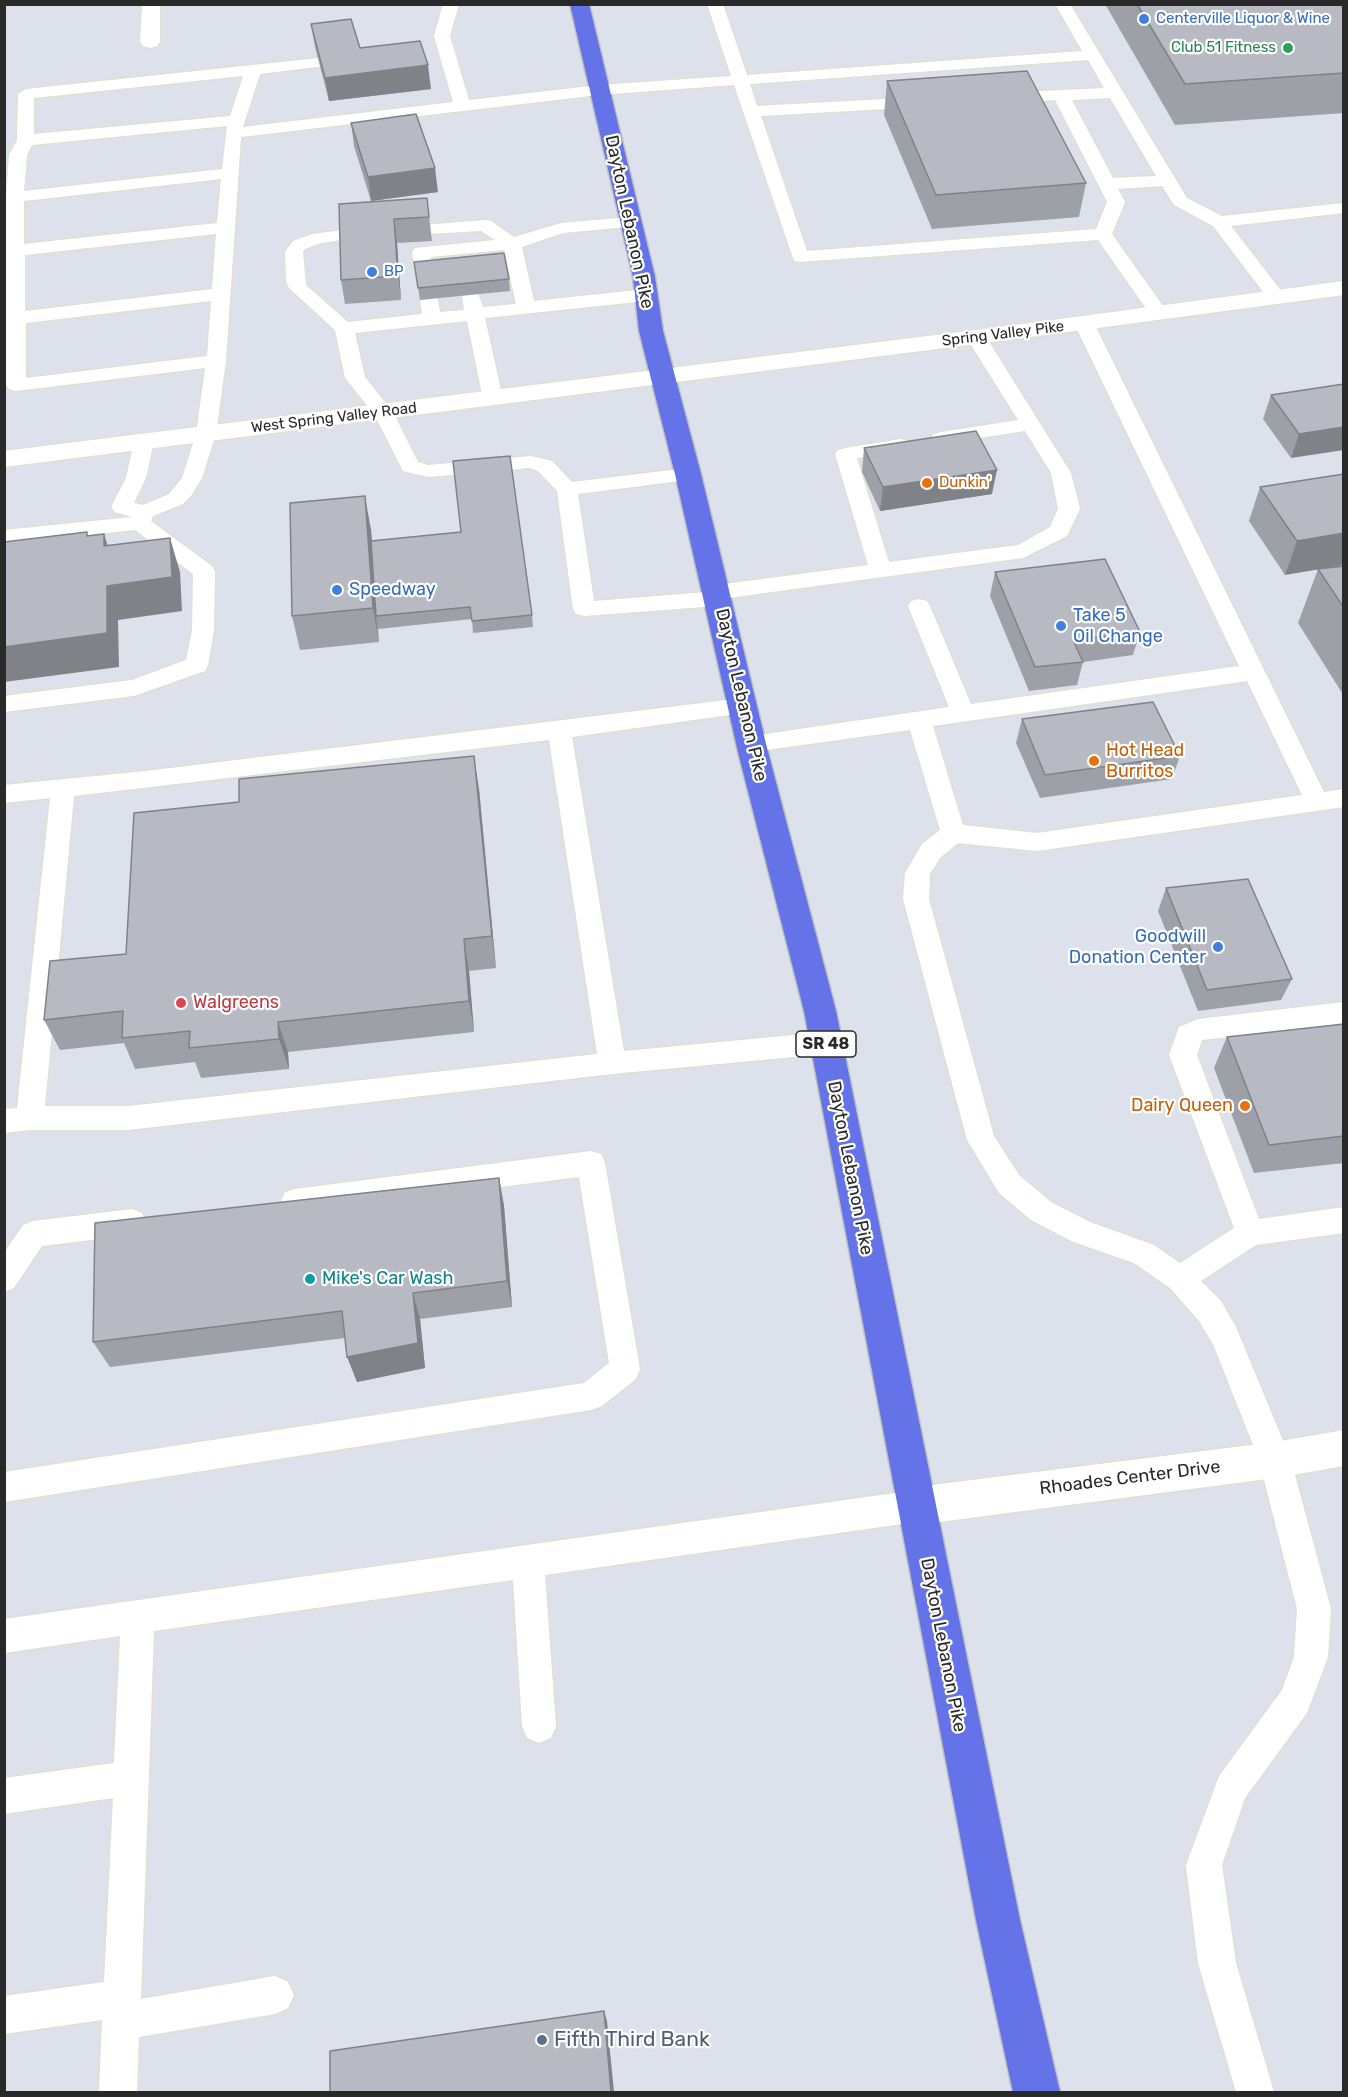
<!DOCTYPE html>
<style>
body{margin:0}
#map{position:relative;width:1348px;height:2097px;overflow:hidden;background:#dce1eb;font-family:Rubik,sans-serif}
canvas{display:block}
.frame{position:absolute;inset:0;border:6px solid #292929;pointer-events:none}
</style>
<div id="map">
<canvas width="1348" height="2097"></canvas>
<div class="frame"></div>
</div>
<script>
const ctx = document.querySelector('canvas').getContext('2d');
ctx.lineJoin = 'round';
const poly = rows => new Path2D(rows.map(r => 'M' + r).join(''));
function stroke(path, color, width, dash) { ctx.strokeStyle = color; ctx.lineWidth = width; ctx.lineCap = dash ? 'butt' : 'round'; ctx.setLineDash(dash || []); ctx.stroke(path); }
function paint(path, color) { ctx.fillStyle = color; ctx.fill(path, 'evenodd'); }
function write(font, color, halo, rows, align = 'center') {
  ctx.font = font + ' Rubik,sans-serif'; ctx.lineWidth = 4.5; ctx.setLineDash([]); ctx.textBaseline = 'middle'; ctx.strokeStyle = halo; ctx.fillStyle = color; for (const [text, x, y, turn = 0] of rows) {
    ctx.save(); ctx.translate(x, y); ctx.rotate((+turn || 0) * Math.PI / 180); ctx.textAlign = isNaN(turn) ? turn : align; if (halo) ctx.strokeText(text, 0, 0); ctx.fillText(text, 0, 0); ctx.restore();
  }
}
const lane = poly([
 [443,4,459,4,450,36,469,100,599,85,731,76,707,4,723,4,747,75,1082,51,1055,4,1070,4,1187,198,1222,216,1344,203,1344,213,1231,226,1286,297,1284,301,1277,303,1270,301,1213,226,1174,205,1162,186,1118,189,1125,202,1112,234,1168,313,1166,317,1159,319,1152,317,1098,240,800,262,794,261,734,85,599,95,241,137,226,361,216,434,202,478,191,496,183,504,153,516,151,521,212,566,215,571,214,631,208,665,205,671,134,696,4,712,4,696,132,680,186,660,192,631,193,574,135,530,4,544,4,530,132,517,115,512,111,507,126,478,134,441,137,437,144,435,151,437,154,441,146,478,134,503,143,505,169,494,182,478,196,434,205,368,16,391,9,389,6,385,6,197,9,155,17,140,18,94,26,89,319,58,325,60,327,63,325,66,260,74,243,127,453,102,434,36,443,4],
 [1088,60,1104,88,1004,93,996,98,1004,103,1055,100,1107,202,1096,229,807,251,761,116,921,107,929,102,921,97,757,106,750,84,1088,60],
 [243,76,230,116,34,134,34,98,243,76],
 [1110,98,1156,176,1113,178,1072,100,1110,98],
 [227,126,222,169,24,191,27,155,32,145,227,126],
 [221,179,217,223,24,244,24,201,221,179],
 [216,234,212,289,25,311,25,255,216,234],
 [211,301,207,356,26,378,26,323,211,301],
 [631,217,637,218,640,222,637,226,563,233,522,247,534,301,646,289,653,291,655,295,653,299,646,301,485,318,503,399,500,403,493,405,486,403,483,399,467,321,355,333,365,377,393,412,418,462,428,465,531,456,552,461,572,482,688,468,695,469,698,474,695,479,688,480,578,494,594,601,706,592,709,587,717,585,868,565,835,454,838,450,845,448,901,439,908,441,911,445,908,449,901,451,857,458,889,562,1018,545,1050,527,1058,509,1051,473,1025,431,941,444,934,442,931,438,934,434,941,432,1018,420,966,337,969,333,976,331,983,333,986,337,1071,473,1080,509,1067,536,1023,558,728,598,726,604,718,606,584,616,576,614,573,609,557,491,538,471,530,468,428,477,403,471,374,414,345,378,335,330,289,288,286,282,285,252,293,241,312,234,343,230,349,231,352,235,349,239,321,243,305,249,303,252,306,285,348,322,422,314,420,300,422,296,429,294,436,296,438,300,440,312,464,310,462,297,464,293,471,291,478,293,483,307,516,304,504,250,431,257,433,274,431,278,417,278,415,274,412,252,415,248,495,240,481,231,430,234,424,233,421,229,424,225,485,220,491,221,514,237,561,223,631,217],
 [1084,317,1091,319,1094,323,1324,792,1344,789,1344,807,1037,851,958,843,940,858,930,874,929,899,994,1136,1019,1175,1051,1202,1090,1222,1154,1245,1180,1263,1234,1228,1169,1055,1179,1027,1198,1019,1344,1002,1344,1024,1202,1040,1197,1055,1259,1219,1344,1207,1344,1233,1256,1245,1201,1281,1221,1301,1236,1327,1291,1460,1331,1609,1328,1657,1307,1713,1245,1798,1222,1865,1236,1963,1274,2092,1236,2092,1198,1963,1186,1865,1219,1776,1282,1690,1294,1657,1297,1609,1259,1460,1213,1344,1199,1321,1170,1288,1134,1263,1071,1241,1031,1220,999,1193,967,1140,903,899,905,873,922,844,940,830,910,730,752,752,744,750,740,744,744,738,752,736,949,707,908,606,911,601,919,599,927,601,930,606,971,704,1239,666,1074,323,1077,319,1084,317],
 [1247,681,1302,795,1037,833,963,825,933,726,1247,681],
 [743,698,751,700,755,706,751,712,572,737,624,1051,826,1032,836,1035,839,1043,836,1051,826,1054,612,1074,128,1130,30,1130,4,1133,4,1109,17,1108,50,798,4,803,4,785,146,771,743,698],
 [549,740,597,1054,128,1106,45,1106,74,796,549,740],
 [591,1151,601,1154,605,1163,640,1369,636,1379,602,1406,591,1410,4,1502,4,1472,584,1383,609,1363,579,1177,295,1213,285,1210,281,1201,285,1192,295,1189,591,1151],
 [132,1209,142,1213,146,1222,142,1231,132,1235,42,1246,14,1288,4,1292,4,1253,23,1225,33,1221,132,1209],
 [916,1490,927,1495,932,1506,927,1517,916,1522,545,1575,556,1726,551,1738,539,1743,527,1738,522,1726,513,1580,154,1631,141,1999,275,1976,288,1982,294,1995,288,2008,275,2014,139,2037,137,2092,99,2092,102,2020,4,2034,4,1996,104,1982,113,1798,4,1814,4,1778,114,1763,120,1636,4,1653,4,1619,916,1490]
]);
const street = poly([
 [142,4,160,4,160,42,157,46,150,48,143,46,140,42,142,4],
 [1344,1430,1344,1466,1275,1478,916,1525,902,1519,896,1506,902,1493,916,1487,1275,1442,1344,1430]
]);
const secondary = poly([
 [1344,281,1344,295,1000,341,4,467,4,451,1000,327,1344,281]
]);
const primary = poly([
 [570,4,589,4,655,277,663,331,701,474,768,752,836,1011,1020,1920,1060,2092,1013,2092,976,1920,804,1011,738,752,675,474,639,331,633,277,570,4]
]);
const wall = poly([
 [1105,4,1344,4,1344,113,1175,125],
 [311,24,360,48,431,89,329,101,315,47],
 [887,81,1086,183,1079,217,932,229,884,115],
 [351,123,438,192,371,201,354,146],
 [427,198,432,241,397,243,401,300,345,304,341,280,339,204],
 [414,262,509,279,510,291,420,300],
 [1344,384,1291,458,1263,419,1271,395],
 [864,448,992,494,880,511,862,472],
 [1344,474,1285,575,1249,521,1260,487],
 [371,530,372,540,532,615,533,627,473,633,472,619,378,629,379,642,300,650,292,616],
 [1344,566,1344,696,1298,623,1318,569],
 [995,572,1140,632,1133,655,1083,662,1077,685,1029,691,990,596],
 [1022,719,1180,756,1172,779,1040,798,1016,743],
 [479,789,496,968,469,971,474,1032,288,1052,289,1069,201,1078,195,1062,135,1069,124,1043,60,1050,44,1020,126,954],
 [1166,888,1292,979,1281,1000,1198,1011,1158,911],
 [1344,1024,1344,1163,1254,1173,1214,1068,1227,1037],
 [499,1178,504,1206,512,1307,420,1319,425,1368,357,1382,345,1338,110,1367,93,1342]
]);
const shadedWall = poly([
 [428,65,431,89,329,101,325,78],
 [435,168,438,192,371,201,368,177],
 [394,219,397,243,401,300,398,276],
 [1344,427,1344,450,1291,458,1299,434],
 [997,470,992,494,880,511,883,487],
 [365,496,371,530,377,616,376,616,379,642,373,608],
 [1344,533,1344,565,1285,575,1297,541],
 [104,534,115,568,104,546],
 [170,538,180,572,182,611,118,620,119,667,4,682,4,647,107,586],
 [474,756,479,789,496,968,492,936],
 [464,939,469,971,474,1032,469,1001],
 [278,1022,288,1052,289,1069,279,1039],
 [499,1178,504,1206,512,1307,507,1281],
 [413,1293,420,1319,425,1368,357,1382,347,1357],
 [604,2011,607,2021,614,2092,611,2092]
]);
const building = poly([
 [1137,4,1344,4,1344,73,1185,84,1137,4],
 [351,19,360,48,420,41,428,65,325,78,311,24,351,19],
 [1027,71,1086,183,936,195,887,81,1027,71],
 [416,114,435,168,368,177,351,123,416,114],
 [427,198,429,217,394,219,398,276,341,280,339,204,427,198],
 [504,253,509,279,418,288,414,262,504,253],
 [1344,384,1344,427,1299,434,1271,395,1344,384],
 [976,431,997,470,883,487,864,448,976,431],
 [510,456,532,615,472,621,470,607,376,616,371,541,461,532,453,461,510,456],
 [1344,474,1344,533,1297,541,1260,487,1344,474],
 [365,496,373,608,292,616,290,503,365,496],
 [87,532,87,536,104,534,104,546,170,538,172,577,107,586,107,633,4,647,4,542,87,532],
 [1105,559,1140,632,1073,640,1083,662,1035,667,995,572,1105,559],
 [1344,566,1344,608,1318,569,1344,566],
 [1153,702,1180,756,1045,775,1022,719,1153,702],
 [474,756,492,936,464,939,469,1001,278,1022,279,1039,189,1048,190,1031,122,1038,123,1011,44,1020,50,961,126,954,134,813,239,802,239,779,474,756],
 [1248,879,1292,979,1207,990,1166,888,1248,879],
 [1344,1024,1344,1136,1269,1145,1227,1037,1344,1024],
 [499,1178,507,1281,413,1293,418,1343,347,1357,342,1311,93,1342,95,1223,499,1178],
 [604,2011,611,2092,330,2092,330,2051,604,2011]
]);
const markers = [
 [1144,19,6,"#3f7fe0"],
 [1288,48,6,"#2e9e5b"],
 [372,272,6,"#3f7fe0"],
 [927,483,6,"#e8710a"],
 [337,590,6,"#3f7fe0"],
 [1061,626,6,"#3f7fe0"],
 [1094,761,6,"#e8710a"],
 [1218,947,6,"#3f7fe0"],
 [181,1003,6,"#e0444e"],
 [1245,1106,6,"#e8710a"],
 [310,1279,6,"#0f9aa8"],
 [542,2040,6,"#5c6f8a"]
];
const farShopnames = [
 ["Centerville Liquor & Wine",1156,19],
 ["BP",384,272]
];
const farLeisurenames = [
 ["Club 51 Fitness",1276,48]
];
const farStreetnames = [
 ["Spring Valley Pike",1003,334,-7],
 ["West Spring Valley Road",334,418,-7]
];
const farFoodnames = [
 ["Dunkin'",939,483]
];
const shields = [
 [826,1044,60]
];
const shieldNames = [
 ["SR 48",826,1044]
];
const streetNames = [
 ["Dayton Lebanon Pike",629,222,78],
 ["Dayton Lebanon Pike",741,695,77],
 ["Dayton Lebanon Pike",850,1168,79],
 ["Rhoades Center Drive",1130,1478,-7],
 ["Dayton Lebanon Pike",943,1645,79]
];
const shopNames = [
 ["Speedway",349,590],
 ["Take 5",1073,616],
 ["Oil Change",1073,637],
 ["Goodwill",1206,937,"right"],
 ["Donation Center",1206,958,"right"]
];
const foodNames = [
 ["Hot Head",1106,751],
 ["Burritos",1106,772],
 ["Dairy Queen",1233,1106,"right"]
];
const healthNames = [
 ["Walgreens",193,1003]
];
const cultureNames = [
 ["Mike's Car Wash",322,1279]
];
const nearServicenames = [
 ["Fifth Third Bank",554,2040]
];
stroke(lane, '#e1e0d1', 3);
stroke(street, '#e1e0d1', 3);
stroke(secondary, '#e1e0d1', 3);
stroke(primary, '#bfbfbf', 3);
paint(lane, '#fff');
paint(street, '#fff');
paint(secondary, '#fff');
paint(primary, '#6474e8');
paint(wall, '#9ea0a8');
paint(shadedWall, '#818288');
paint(building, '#b8bac3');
stroke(building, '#818288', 1.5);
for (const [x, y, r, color] of markers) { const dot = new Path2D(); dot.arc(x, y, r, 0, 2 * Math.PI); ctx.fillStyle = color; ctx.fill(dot); stroke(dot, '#fff', 2); }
write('15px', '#366cbe', '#fff', farShopnames, 'left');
write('15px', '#27864d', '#fff', farLeisurenames, 'right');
write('15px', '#292929', '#fff', farStreetnames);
write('15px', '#c56008', '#fff', farFoodnames, 'left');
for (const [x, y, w] of shields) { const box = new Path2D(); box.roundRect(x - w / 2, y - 13, w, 26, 4.5); ctx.fillStyle = '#fff'; ctx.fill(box); stroke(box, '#292929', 1.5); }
write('bold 16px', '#292929', null, shieldNames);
write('18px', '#292929', '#fff', streetNames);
write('18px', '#366cbe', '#fff', shopNames, 'left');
write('18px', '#c56008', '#fff', foodNames, 'left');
write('18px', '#be3a42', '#fff', healthNames, 'left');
write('18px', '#0d838f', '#fff', cultureNames, 'left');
write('21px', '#4e5e75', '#fff', nearServicenames, 'left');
</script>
